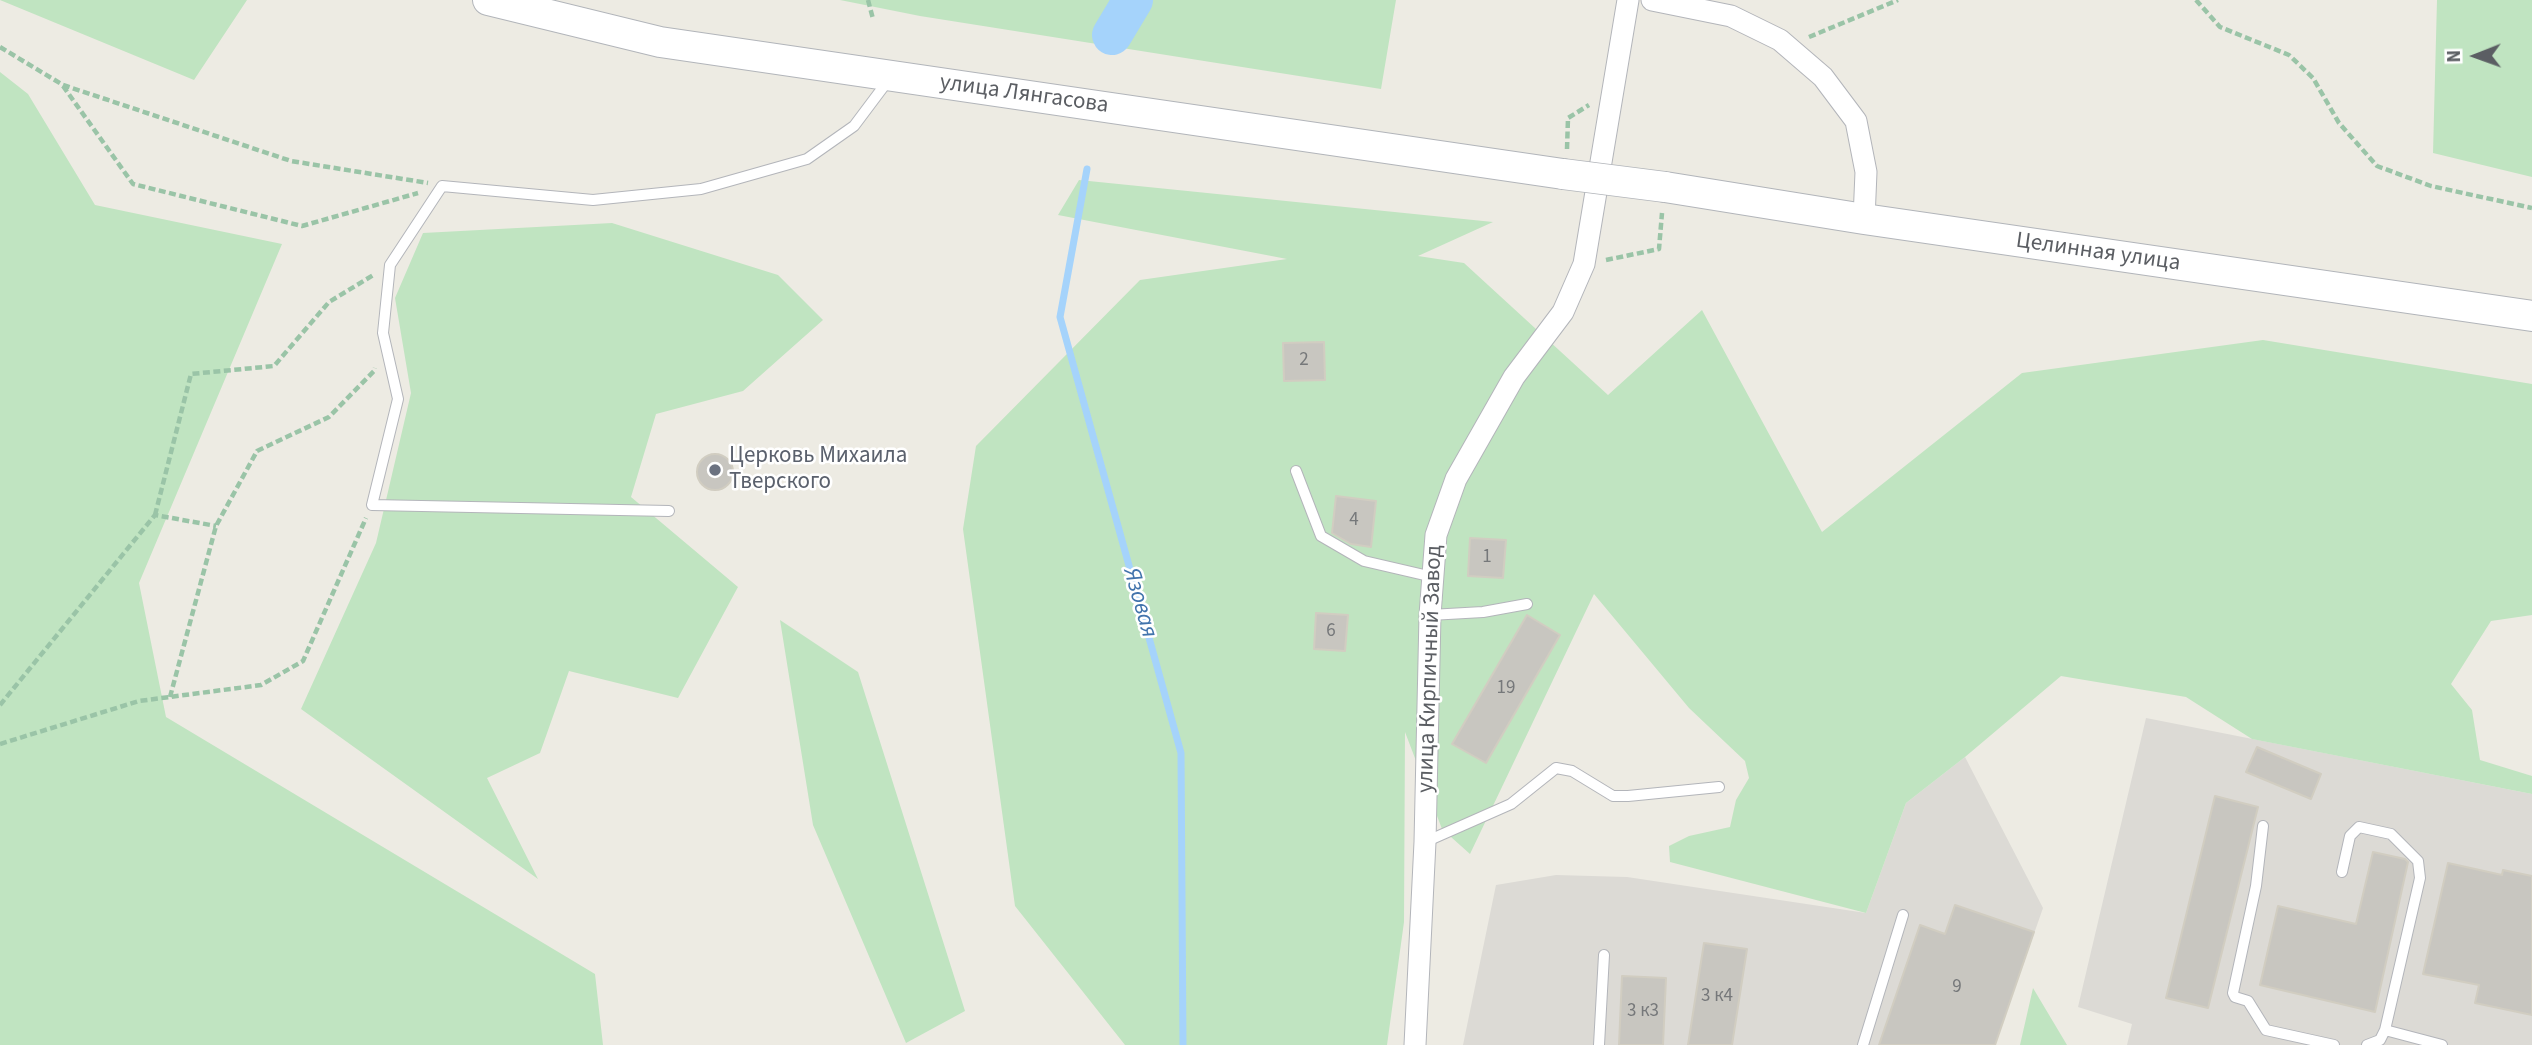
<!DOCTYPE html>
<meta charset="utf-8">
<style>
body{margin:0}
#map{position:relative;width:2532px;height:1045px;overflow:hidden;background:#edebe3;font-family:"Source Sans 3",sans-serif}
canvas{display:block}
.north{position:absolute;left:2441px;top:21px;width:70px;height:70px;-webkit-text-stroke:5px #fff;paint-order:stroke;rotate:269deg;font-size:19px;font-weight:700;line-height:28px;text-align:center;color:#5b5e63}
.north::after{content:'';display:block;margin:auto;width:24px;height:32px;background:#5b5e63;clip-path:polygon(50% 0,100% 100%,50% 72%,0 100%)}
</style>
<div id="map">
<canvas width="2532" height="1045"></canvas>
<div class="north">N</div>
</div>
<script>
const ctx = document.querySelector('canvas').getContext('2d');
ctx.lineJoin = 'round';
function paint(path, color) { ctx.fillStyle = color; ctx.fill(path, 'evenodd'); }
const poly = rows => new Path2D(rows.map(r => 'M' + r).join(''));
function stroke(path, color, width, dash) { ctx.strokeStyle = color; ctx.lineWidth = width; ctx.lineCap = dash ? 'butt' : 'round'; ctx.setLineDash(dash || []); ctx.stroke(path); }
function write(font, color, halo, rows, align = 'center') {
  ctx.font = font + ' "Source Sans 3",sans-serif'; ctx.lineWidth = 5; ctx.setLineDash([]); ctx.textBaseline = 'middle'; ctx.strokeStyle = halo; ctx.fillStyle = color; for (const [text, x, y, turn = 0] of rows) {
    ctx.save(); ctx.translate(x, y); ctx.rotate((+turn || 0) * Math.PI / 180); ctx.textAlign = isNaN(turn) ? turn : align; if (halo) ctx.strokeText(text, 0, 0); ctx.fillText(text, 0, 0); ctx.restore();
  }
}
const industrial = poly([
 [2146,718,2532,794,2532,1045,2127,1045,2132,1024,2078,1007],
 [1965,757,2043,908,1995,1045,1463,1045,1496,885,1556,875,1627,877,1866,913,1906,803]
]);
const green = poly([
 [0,0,247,0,194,80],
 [840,0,1396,0,1381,89,920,16],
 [2437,0,2532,0,2532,177,2433,153],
 [0,72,28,94,95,205,282,244,139,583,166,717,595,974,603,1045,0,1045],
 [1079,180,1493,222,1418,256,1464,263,1608,395,1702,310,1822,532,2022,373,2263,340,2532,384,2532,615,2491,621,2451,684,2472,710,2480,760,2532,776,2532,794,2252,739,2186,697,2061,676,1965,757,1906,803,1866,913,1670,862,1669,846,1689,836,1730,827,1736,800,1749,778,1745,761,1689,708,1594,594,1470,854,1442,829,1405,732,1404,922,1387,1045,1125,1045,1015,906,963,529,976,446,1140,280,1287,259,1058,215],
 [612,223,778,275,823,320,743,391,656,414,631,497,738,587,678,698,569,671,540,753,487,778,538,879,301,709,376,543,411,393,395,298,423,233],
 [780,620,858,672,965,1011,906,1043,813,825],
 [2033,988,2067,1045,2020,1045]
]);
const stream = poly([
 [1087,169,1060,317,1181,753,1183,1045]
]);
const river = poly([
 [1112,35,1133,0]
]);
const building = poly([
 [1324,342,1325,380,1284,381,1283,343,1324,342],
 '697 472a18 18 0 1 1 36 0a18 18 0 1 1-36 0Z',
 [1336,496,1376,501,1371,547,1351,544,1332,533,1336,496],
 [1470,538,1506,540,1503,578,1468,576,1470,538],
 [1316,613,1348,615,1345,651,1314,649,1316,613],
 [1527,615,1560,635,1486,763,1452,744,1527,615],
 [2257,747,2321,774,2311,799,2246,772,2257,747],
 [2215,796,2258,807,2208,1008,2166,998,2215,796],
 [2373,852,2405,859,2408,862,2375,1012,2260,985,2278,906,2356,924,2373,852],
 [2448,863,2502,875,2503,870,2532,876,2532,1015,2475,1003,2479,985,2423,974,2448,863],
 [1955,905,2034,932,1995,1045,1879,1045,1920,925,1945,934,1955,905],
 [1704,943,1747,949,1732,1045,1688,1045,1704,943],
 [1622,976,1666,978,1663,1045,1619,1045,1622,976]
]);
const path = poly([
 [868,0,873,19],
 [2196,0,2220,27,2289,55,2313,78,2339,123,2377,166,2431,186,2532,208],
 [1809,37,1898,0],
 [0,47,63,85,291,161,428,183],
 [63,86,133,184,302,226,418,193],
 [1567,149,1568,118,1589,105],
 [1606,260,1659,249,1662,213],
 [155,515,191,374,274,366,329,302,375,274],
 [170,697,216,526,257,451,329,417,374,371,375,368],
 [0,705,155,515,216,526],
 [0,744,139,701,261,685,303,661,366,518]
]);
const service = poly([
 [1296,471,1321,536,1364,561,1433,577],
 [669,511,372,505,398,399,383,333,390,265,442,186,593,200,701,189,807,159,854,126,890,78],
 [1430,615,1483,612,1527,604],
 [2263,826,2256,886,2233,993,2235,997,2248,1001,2266,1030,2334,1045],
 [1425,842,1511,804,1556,768,1572,771,1613,796,1628,796,1719,787],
 [2342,872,2350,836,2359,827,2391,834,2418,861,2420,878,2385,1030],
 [1599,1045,1604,955],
 [1863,1045,1903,915],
 [2367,1045,2380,1040,2385,1030,2442,1045]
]);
const minor = poly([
 [1652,0,1731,16,1780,40,1823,77,1856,121,1866,172,1864,219],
 [1415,1045,1425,842,1430,615,1436,535,1456,479,1514,377,1563,312,1584,264,1628,0]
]);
const secondary = poly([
 [488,0,660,42,1563,174],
 [1665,187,1864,219,2532,316]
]);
const secondaryBridge = poly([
 [1563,174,1665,187]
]);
const markers = [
 [715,470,7,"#6b7280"]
];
const numberNames = [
 ["2",1304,361],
 ["4",1354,521],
 ["1",1487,558],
 ["6",1331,632],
 ["19",1506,689],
 ["9",1957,988],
 ["3 к4",1717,997],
 ["3 к3",1643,1012]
];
const streetNames = [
 ["улица Лянгасова",1024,95,8],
 ["Целинная улица",2098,253,8],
 ["улица Кирпичный Завод",1431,669,-88]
];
const worshipNames = [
 ["Церковь Михаила",729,457],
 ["Тверского",729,483]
];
const waterNames = [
 ["Язовая",1139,603,74]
];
paint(industrial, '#dcdad5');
paint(green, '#c0e4c1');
stroke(stream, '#a5d3fb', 7);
stroke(river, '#a5d3fb', 40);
paint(building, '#c8c6c0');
stroke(building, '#d1cdc1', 2);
stroke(service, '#b3b5ba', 12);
stroke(minor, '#b3b5ba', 23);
stroke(secondary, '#b2b5ba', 32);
stroke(path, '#9ac4a7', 4.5, [7, 3.5]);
stroke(service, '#fff', 10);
stroke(minor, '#fff', 21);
stroke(secondary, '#fff', 30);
stroke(secondaryBridge, '#b2b5ba', 32, []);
stroke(secondaryBridge, '#fff', 30);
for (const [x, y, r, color] of markers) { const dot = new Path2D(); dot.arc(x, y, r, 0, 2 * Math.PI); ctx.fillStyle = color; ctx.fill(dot); stroke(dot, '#fff', 2.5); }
write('19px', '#76787a', null, numberNames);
write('23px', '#5b5e63', '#fff', streetNames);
write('23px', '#5b616d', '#fff', worshipNames, 'left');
write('italic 24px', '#4274ac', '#fff', waterNames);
</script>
